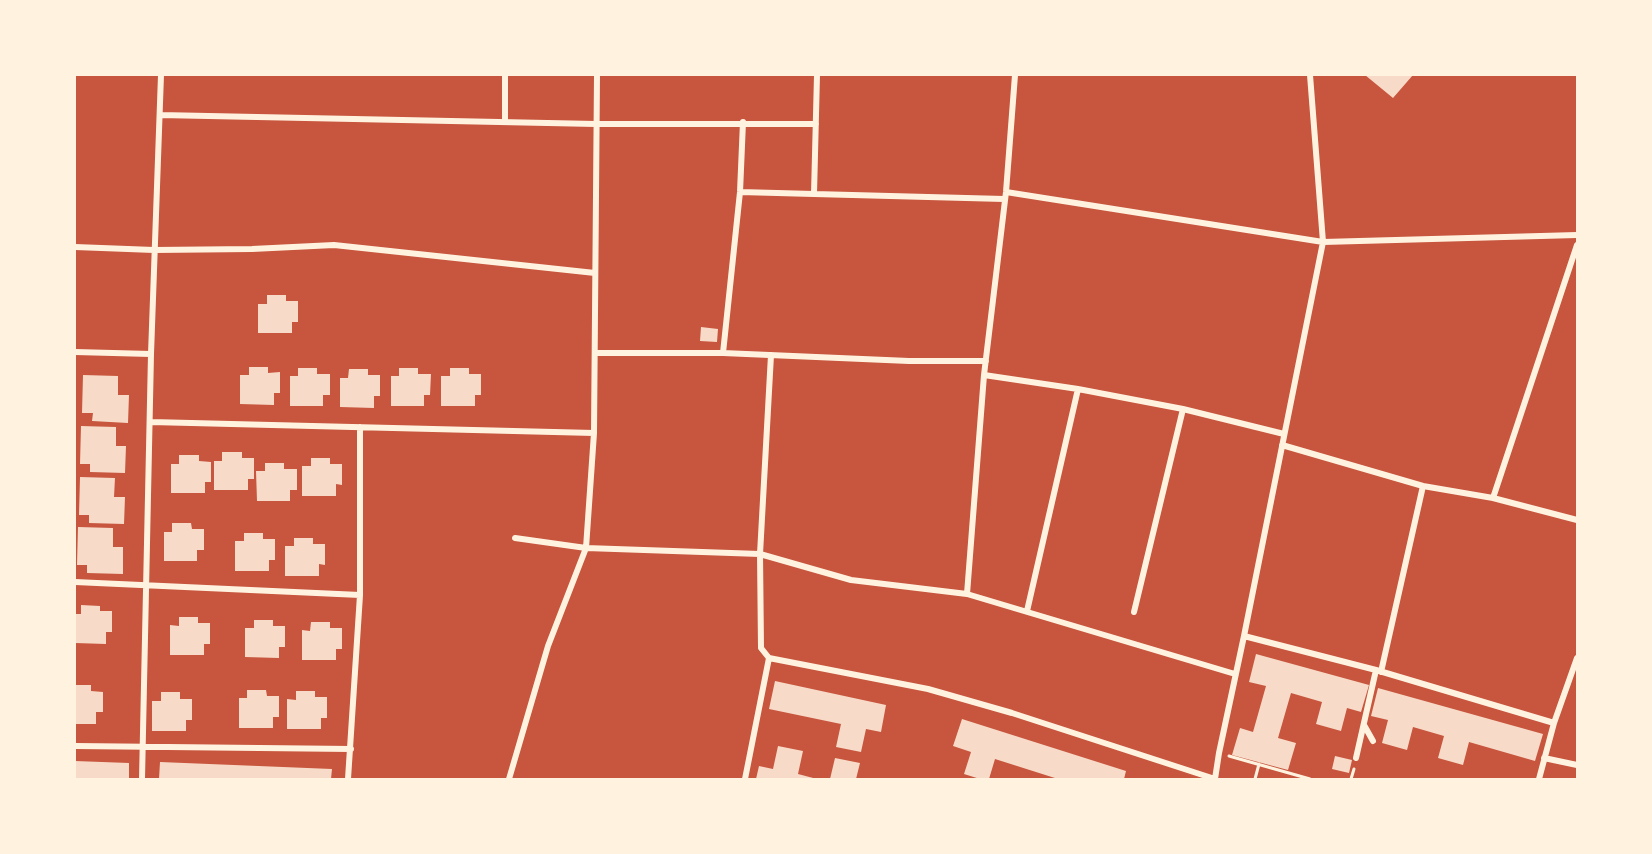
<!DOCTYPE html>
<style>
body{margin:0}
#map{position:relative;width:1652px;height:854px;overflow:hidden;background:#c8553d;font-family:"Open Sans",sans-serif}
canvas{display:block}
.frame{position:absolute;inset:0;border:76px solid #fff3e0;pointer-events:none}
</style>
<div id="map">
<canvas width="1652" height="854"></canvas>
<div class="frame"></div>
</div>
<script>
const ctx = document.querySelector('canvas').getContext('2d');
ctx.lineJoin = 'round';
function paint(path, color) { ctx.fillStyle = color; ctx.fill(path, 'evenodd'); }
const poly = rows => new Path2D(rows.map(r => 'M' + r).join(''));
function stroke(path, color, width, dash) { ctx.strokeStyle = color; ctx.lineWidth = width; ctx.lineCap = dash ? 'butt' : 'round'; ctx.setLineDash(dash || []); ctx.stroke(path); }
const building = poly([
 [1365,75,1413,75,1393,98],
 [267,295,286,295,286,301,298,301,298,322,292,322,292,333,258,333,258,304,267,304],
 [701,327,718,329,717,342,700,341],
 [249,367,268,367,268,373,280,372,280,393,274,393,274,405,240,404,240,375,249,375],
 [298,368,317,368,317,374,330,374,330,395,323,395,323,406,290,406,290,376,298,376],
 [399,368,418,368,418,374,431,374,430,395,424,395,424,406,391,406,391,376,399,376],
 [450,368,469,368,469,374,481,374,481,395,475,395,475,406,441,406,441,376,450,376],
 [349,369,368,369,368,375,380,375,380,396,374,396,374,408,340,407,340,378,348,378],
 [83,375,118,376,118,395,129,395,128,423,92,421,93,413,82,413],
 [81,426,116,427,116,446,126,446,125,473,90,472,90,464,80,464],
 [222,452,242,452,242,458,254,458,254,479,248,479,248,490,214,490,214,461,222,461],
 [179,455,199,455,199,461,211,462,211,482,205,482,205,493,171,493,171,464,179,464],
 [311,458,330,458,330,464,342,464,342,485,336,484,336,496,302,496,302,466,311,466],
 [265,463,284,463,284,469,297,469,297,490,290,490,290,501,257,501,256,471,265,471],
 [80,477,115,478,114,497,125,497,124,524,89,523,89,515,79,515],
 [172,523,191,523,192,529,204,529,204,550,197,550,197,561,164,561,164,532,172,532],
 [78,527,113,528,113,547,123,547,123,574,87,573,87,565,77,565],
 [244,533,263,533,263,539,275,539,275,560,269,560,269,571,235,571,235,541,244,541],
 [294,538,313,538,313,544,325,544,325,565,319,564,319,576,285,576,285,546,294,546],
 [81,605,100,606,100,611,112,611,112,632,106,632,106,644,75,643,75,614,81,614],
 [179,617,198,617,198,623,210,623,210,644,204,644,204,655,170,655,170,625,179,626],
 [254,620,273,620,273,626,285,626,285,647,279,647,279,658,245,657,245,628,254,628],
 [311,622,330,622,330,628,342,628,342,649,336,649,336,660,302,660,302,630,310,631],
 [1256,654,1369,685,1361,712,1347,708,1341,731,1316,724,1322,702,1291,693,1278,738,1296,743,1288,770,1232,755,1240,728,1253,732,1266,686,1249,682],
 [775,681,886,705,881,732,866,729,861,752,836,747,841,724,769,709],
 [75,685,91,685,91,691,103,692,103,712,96,712,96,724,75,724],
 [1378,688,1543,734,1535,761,1469,742,1463,765,1438,758,1444,736,1413,727,1407,750,1382,743,1388,720,1371,716],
 [247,690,266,690,267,696,279,696,279,717,273,717,273,728,239,728,239,698,247,698],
 [296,691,315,691,315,697,327,697,327,718,321,718,321,729,287,729,287,699,296,700],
 [161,692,180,692,180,699,192,699,192,720,186,720,186,731,152,731,152,701,161,701],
 [962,719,1126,771,1124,779,1058,779,995,759,989,779,980,779,964,774,971,752,953,746],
 [778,746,803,751,798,774,817,779,756,779,759,766,773,769],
 [1335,756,1352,760,1349,773,1332,769],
 [835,758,860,763,856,779,830,779],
 [75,761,129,763,129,779,75,779],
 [160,762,332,769,331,779,159,779]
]);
const path = poly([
 [1229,756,1310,779],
 [1255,779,1259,764],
 [1351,779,1354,769]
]);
const minor = poly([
 [817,75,814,194,1004,199],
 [160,115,596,124,816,124],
 [505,121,505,75],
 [740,192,814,194],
 [1006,192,1323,242,1577,235],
 [75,247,154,250,252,249,334,245,595,273],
 [75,352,151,354],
 [596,353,723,353,909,361,986,361],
 [723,353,740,192,743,122],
 [984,375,1078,389,1183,409,1284,434],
 [151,422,594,433],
 [1282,445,1423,486,1493,498,1577,520],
 [1493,498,1577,245],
 [515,538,586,548,760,554,851,580,967,594,1235,674],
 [75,582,360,595],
 [967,594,984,375,1006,192,1015,75],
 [1027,611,1078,389],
 [1134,612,1183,409],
 [1244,636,1376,670,1554,723],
 [769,658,928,689,1012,713,1215,779],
 [1381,672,1423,486],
 [1364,725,1373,741],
 [75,746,351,749],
 [1356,758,1376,670],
 [1544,758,1577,765],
 [142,779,151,354,161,75],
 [348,779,360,595,360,427],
 [509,779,548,646,586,548,594,433,597,75],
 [745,779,769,658,761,648,760,554,771,355],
 [1215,779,1219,753,1244,636,1323,242,1310,75],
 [1539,779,1554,723,1577,658]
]);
paint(building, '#f7dbc8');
stroke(path, '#fff3e0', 3);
stroke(minor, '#fff3e0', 6);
</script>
